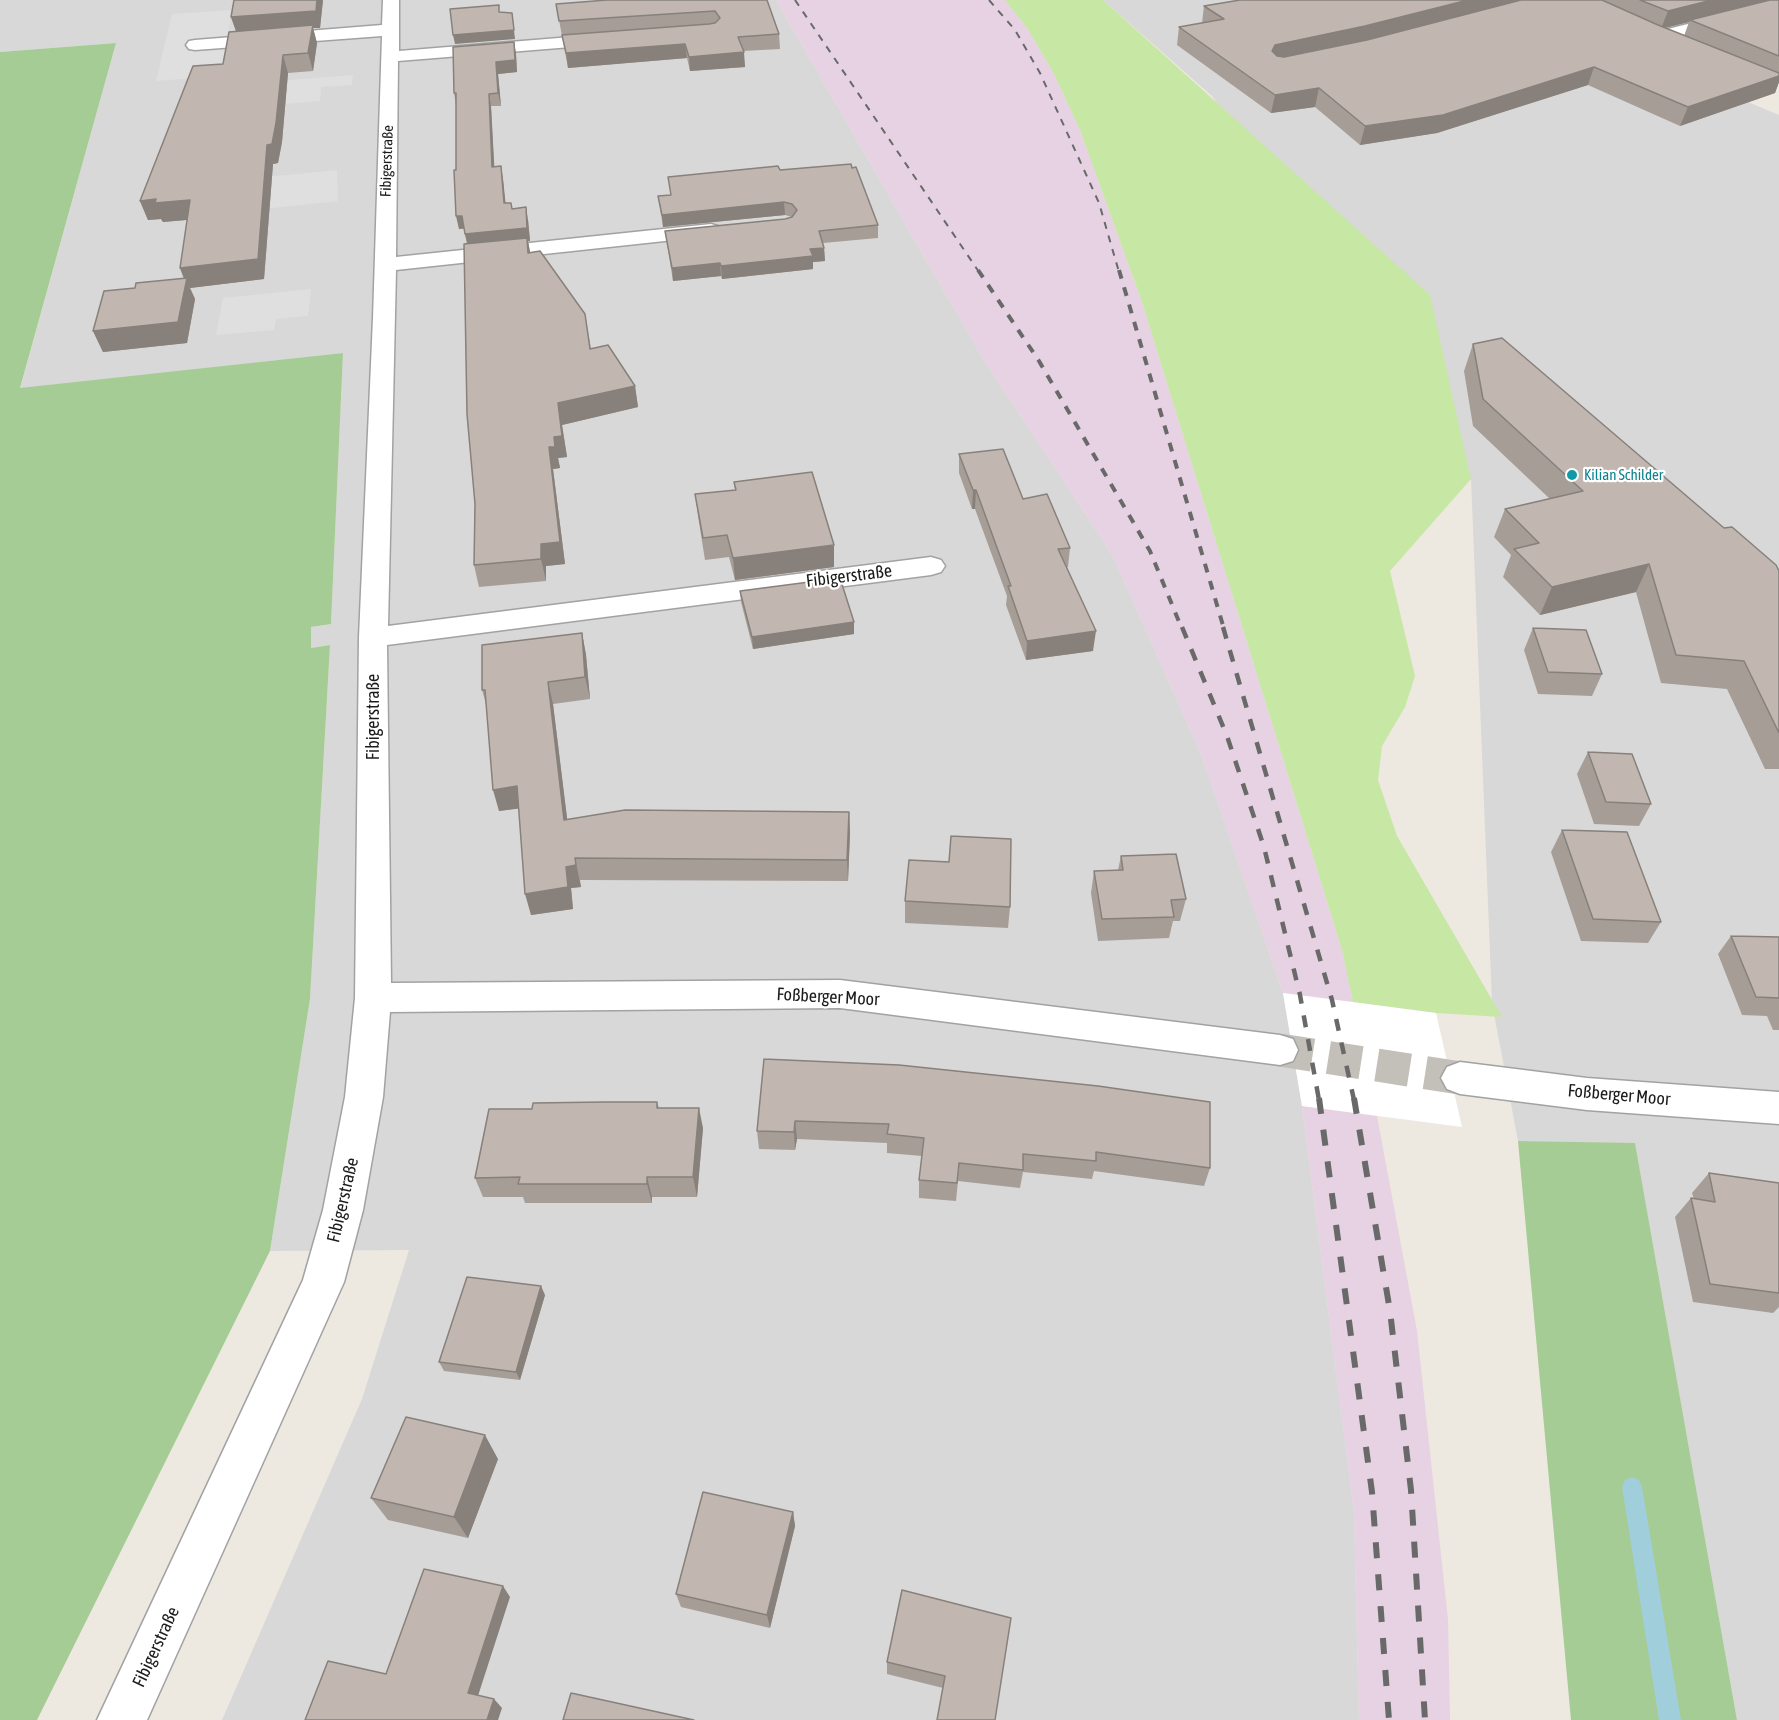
<!DOCTYPE html>
<meta charset="utf-8">
<style>
body{margin:0}
canvas{display:block;background:#ede8e0}
</style>
<canvas width="1779" height="1720"></canvas>
<script>
const ctx = document.querySelector('canvas').getContext('2d');
ctx.lineJoin = 'round';
function paint(path, color) { ctx.fillStyle = color; ctx.fill(path, 'evenodd'); }
const poly = rows => new Path2D(rows.map(r => 'M' + r).join(''));
function stroke(path, color, width, dash) { ctx.strokeStyle = color; ctx.lineWidth = width; ctx.lineCap = dash ? 'butt' : 'round'; ctx.setLineDash(dash || []); ctx.stroke(path); }
function write(font, color, halo, rows, align = 'center') {
  ctx.font = font + ' "Asap Condensed",sans-serif'; ctx.lineWidth = 4.5; ctx.setLineDash([]); ctx.textBaseline = 'middle'; ctx.strokeStyle = halo; ctx.fillStyle = color; for (const [text, x, y, turn = 0] of rows) {
    ctx.save(); ctx.translate(x, y); ctx.rotate((+turn || 0) * Math.PI / 180); ctx.textAlign = isNaN(turn) ? turn : align; if (halo) ctx.strokeText(text, 0, 0); ctx.fillText(text, 0, 0); ctx.restore();
  }
}
const residential = poly([
 [0,0,776,0,985,362,1113,556,1201,754,1283,993,1302,1106,1354,1512,1359,1720,222,1720,362,1399,409,1250,270,1251,310,999,330,645,311,648,311,627,331,624,343,353,20,389,116,43,0,52],
 [1103,0,1504,0,1779,115,1779,1720,1737,1720,1635,1144,1518,1141,1492,1003,1471,479,1212,96]
]);
const industrial = poly([
 [776,0,1005,0,1027,28,1053,72,1080,130,1142,302,1342,950,1353,1002,1283,993,1201,754,1113,556,985,362],
 [1302,1106,1377,1116,1417,1331,1448,1620,1450,1720,1359,1720,1354,1512]
]);
const grass = poly([
 [1005,0,1103,0,1430,295,1471,479,1390,571,1415,676,1405,707,1382,746,1378,780,1397,836,1502,1017,1436,1013,1353,1002,1342,950,1142,302,1080,130,1053,72,1027,28]
]);
const forest = poly([
 [116,43,20,388,343,353,331,624,311,627,311,648,330,645,310,999,270,1251,37,1720,0,1720,0,52],
 [1518,1141,1635,1143,1737,1720,1571,1720]
]);
const parking = poly([
 [232,10,221,76,156,81,172,14],
 [353,75,352,85,321,87,320,101,261,106,265,82],
 [337,170,338,201,264,209,266,177],
 [311,289,308,316,276,319,274,330,216,335,223,298]
]);
const pier = poly([
 [1283,993,1436,1013,1462,1127,1302,1106]
]);
const stream = poly([
 [1632,1477,1639,1480,1642,1487,1681,1720,1659,1720,1622,1487,1625,1480,1632,1477]
]);
const minorTunnel = poly([
 [1280,1050,1460,1078]
]);
const minor = poly([
 [383,0,399,0,399,51,608,34,614,35,617,39,614,43,608,44,398,61,396,257,711,224,718,226,721,230,718,234,711,236,396,270,388,626,931,557,941,560,945,566,941,572,931,575,387,645,391,983,840,980,1280,1035,1293,1039,1298,1050,1293,1061,1280,1065,840,1008,390,1012,383,1097,363,1210,344,1282,147,1720,97,1720,303,1280,323,1210,345,1097,355,998,359,637,373,318,382,36,195,50,189,49,186,45,189,41,195,40,382,25,383,0],
 [1779,1,1779,11,1658,42,1652,41,1649,37,1652,33,1779,1],
 [1460,1062,1587,1078,1779,1092,1779,1124,1587,1110,1460,1094,1447,1089,1441,1078,1447,1067,1460,1062]
]);
const railFar3 = poly([
 [795,0,979,272],
 [989,0,1015,30,1040,73,1099,203,1119,272]
]);
const railFar2 = poly([
 [978,270,1039,361,1150,551,1182,629],
 [1119,270,1224,629]
]);
const railFar1 = poly([
 [1182,627,1227,736,1264,847,1300,995,1319,1100],
 [1223,627,1332,1000,1354,1100]
]);
const rail = poly([
 [1319,1098,1372,1492,1389,1720],
 [1354,1098,1390,1311,1411,1490,1425,1720]
]);
const wall = poly([
 [234,0,323,0,320,28,313,28,317,43,313,71,288,73,282,142,278,163,273,164,264,279,190,288,195,299,187,343,103,352,93,331,135,288,184,279,180,268,187,220,163,222,161,219,148,220,140,201,223,64,236,31,231,17],
 [767,0,779,34,780,49,743,51,745,67,690,71,687,58,568,68,556,4],
 [1240,0,1779,0,1779,82,1775,93,1680,126,1588,85,1437,133,1360,145,1315,107,1271,113,1177,45,1179,27,1202,23,1204,6],
 [1689,22,1684,36,1664,28],
 [514,42,516,54,517,72,498,74,501,106,491,106,494,167,503,179,505,203,528,220,530,241,528,241,530,252,585,314,591,349,635,386,638,407,562,425,567,457,558,458,560,468,553,469,565,564,546,566,546,581,479,587,474,565,475,504,467,244,464,229,459,229,456,170,456,105,454,93],
 [780,170,878,225,878,238,823,243,824,248,825,261,813,262,813,269,722,279,721,276,673,281,665,231,785,219,792,217,785,215,663,227,658,196,671,195,668,177],
 [1473,344,1724,528,1779,571,1779,769,1765,769,1727,689,1661,683,1636,592,1540,615,1503,577,1511,555,1494,537,1505,509,1550,499,1473,426,1464,371],
 [959,454,1023,499,1070,548,1068,567,1066,567,1093,651,1026,660,1006,605,1007,596,975,509,972,509,959,473],
 [734,482,834,567,735,580,729,557,705,560,698,516,695,494,735,490],
 [740,591,854,634,753,649,741,602],
 [1533,628,1602,674,1592,696,1538,694,1524,650],
 [582,633,586,655,590,699,553,704,567,819,849,812,850,833,848,881,580,880,581,887,571,888,573,909,531,915,519,808,499,811,486,704,482,690],
 [1588,752,1651,804,1639,826,1594,824,1577,774],
 [1562,830,1661,922,1648,943,1581,941,1551,852],
 [1121,856,1186,899,1180,921,1173,921,1169,938,1098,941,1091,893,1094,871,1118,870],
 [905,901,1010,907,1008,928,905,923],
 [1731,936,1779,937,1779,1030,1773,1030,1767,1016,1742,1015,1718,954],
 [764,1059,1210,1168,1204,1186,1094,1171,1092,1179,1023,1172,1020,1188,958,1181,956,1201,919,1198,919,1180,922,1156,887,1153,887,1143,797,1139,795,1150,759,1149,757,1131],
 [657,1102,659,1108,703,1128,697,1197,652,1197,652,1203,525,1203,523,1197,483,1197,475,1178,532,1109],
 [1709,1173,1779,1183,1779,1307,1773,1313,1693,1302,1675,1217,1691,1198,1694,1199,1692,1193],
 [545,1295,520,1380,444,1371,439,1362],
 [498,1459,468,1538,388,1520,371,1498],
 [793,1512,795,1526,770,1628,681,1607,676,1594],
 [902,1590,995,1720,943,1688,887,1674,887,1662]
]);
const shadedWall = poly([
 [317,0,323,0,320,28,313,28,317,43,313,71,308,53,237,34,231,17],
 [1468,0,1530,0,1361,44,1272,63,1272,51,1275,45],
 [1712,0,1774,0,1690,20,1689,22,1661,29,1668,11],
 [512,13,515,39,455,44,453,35],
 [514,42,516,54,517,72,498,74,501,106,498,93,496,62],
 [685,44,687,58,568,68,566,53],
 [744,52,745,67,690,71,689,57],
 [283,55,288,73,282,142,278,163,273,164,264,279,190,288,195,299,187,343,103,352,93,331,186,283,180,268],
 [1594,67,1588,85,1437,133,1360,145,1365,126],
 [1779,76,1779,82,1775,93,1680,126,1688,107],
 [1319,88,1315,107,1271,113,1275,95],
 [489,94,491,106,495,179,492,167],
 [501,166,503,179,507,216,504,203],
 [156,199,190,200,197,219,163,222,161,219,148,220,140,201],
 [784,202,785,215,663,227,662,215],
 [526,207,528,220,530,241,528,241,531,258,468,247,465,234],
 [456,216,462,216,465,228,459,229],
 [824,248,825,261,813,262,813,269,722,279,721,266,810,249],
 [720,263,721,276,673,281,672,268],
 [635,386,638,407,562,425,567,457,558,458,560,468,553,469,565,564,546,566,546,581,541,559,541,544,549,447,554,437,558,403],
 [973,490,976,490,975,509,972,509],
 [834,545,834,567,735,580,733,558],
 [1649,564,1636,592,1540,615,1552,587],
 [854,622,854,634,753,649,752,637],
 [1096,631,1093,651,1026,660,1027,641],
 [582,633,586,655,590,699,585,677],
 [548,682,553,704,570,842,564,820],
 [517,786,523,808,499,811,493,790],
 [849,812,850,833,848,881,847,860],
 [575,858,581,887,571,888,573,909,531,915,525,894,566,867],
 [699,1108,703,1128,697,1197,693,1177],
 [795,1121,797,1139,795,1150,794,1132],
 [647,1177,652,1197,652,1203,647,1184],
 [541,1286,545,1295,520,1380,516,1372],
 [485,1435,498,1459,468,1538,454,1517],
 [793,1512,795,1526,770,1628,767,1615],
 [503,1586,510,1597,476,1702,468,1693],
 [494,1699,502,1708,498,1720,487,1720]
]);
const building = poly([
 [234,0,317,0,316,11,231,17,234,0],
 [607,0,767,0,779,34,738,37,744,52,689,57,685,44,566,53,562,35,709,24,715,23,720,18,715,11,559,21,556,4,607,0],
 [1240,0,1468,0,1365,26,1275,45,1272,51,1277,56,1284,57,1367,40,1521,0,1602,0,1658,25,1779,73,1779,76,1688,107,1594,67,1443,115,1365,126,1319,88,1275,95,1179,27,1224,19,1204,6,1240,0],
 [1640,0,1712,0,1668,11,1640,0],
 [1770,0,1779,0,1779,56,1690,20,1770,0],
 [499,5,499,12,512,13,514,30,453,35,450,9,499,5],
 [313,25,308,53,283,55,276,123,272,144,267,145,258,259,180,268,190,200,155,203,156,199,140,201,193,66,223,64,229,32,313,25],
 [514,42,515,60,496,62,498,93,489,94,492,167,501,166,504,203,511,203,512,209,526,207,527,228,465,234,462,216,456,216,454,170,456,170,456,93,454,93,453,47,514,42],
 [851,164,852,168,856,167,878,225,819,231,824,248,810,249,813,256,721,266,720,263,672,268,665,231,785,219,792,217,797,210,792,204,784,202,662,215,658,196,671,195,668,177,778,166,780,170,851,164],
 [527,238,528,253,540,251,585,314,590,349,608,345,635,386,558,403,562,436,554,437,555,447,549,447,560,542,541,544,541,559,474,565,475,504,467,414,464,244,527,238],
 [187,278,178,322,93,331,104,291,135,288,136,283,187,278],
 [1502,338,1724,528,1732,527,1776,565,1779,571,1779,733,1744,661,1676,655,1649,564,1552,587,1514,549,1539,543,1505,509,1583,491,1483,399,1473,344,1502,338],
 [1003,449,1023,499,1047,494,1070,548,1058,549,1096,631,1027,641,1008,586,1011,586,976,490,973,490,959,454,1003,449],
 [812,472,834,545,733,558,727,535,703,538,695,494,736,490,734,482,812,472],
 [840,578,854,622,752,637,740,591,840,578],
 [1533,628,1586,630,1602,674,1548,672,1533,628],
 [582,633,585,677,548,682,564,820,625,810,849,812,847,860,575,858,576,865,566,867,568,887,525,894,517,786,493,790,485,690,482,690,482,645,582,633],
 [1588,752,1632,754,1651,804,1606,802,1588,752],
 [1562,830,1627,832,1661,922,1593,919,1562,830],
 [951,836,1011,839,1010,907,905,901,909,860,949,862,951,836],
 [1176,854,1186,899,1171,900,1174,917,1102,919,1094,871,1123,870,1121,856,1176,854],
 [1731,936,1779,937,1779,998,1756,997,1731,936],
 [764,1059,899,1065,1098,1086,1210,1102,1210,1168,1096,1152,1096,1161,1023,1154,1023,1170,959,1163,957,1183,919,1180,924,1138,887,1134,889,1124,795,1121,794,1132,757,1131,764,1059],
 [605,1102,657,1102,657,1108,699,1108,693,1177,647,1177,647,1184,518,1184,520,1177,475,1178,489,1109,532,1109,533,1103,605,1102],
 [1709,1173,1779,1183,1779,1293,1710,1284,1691,1198,1715,1202,1709,1173],
 [467,1277,541,1286,516,1372,439,1362,467,1277],
 [406,1417,485,1435,454,1517,371,1498,406,1417],
 [703,1492,793,1512,767,1615,676,1594,703,1492],
 [424,1569,503,1586,468,1693,494,1699,487,1720,305,1720,328,1661,386,1674,424,1569],
 [902,1590,1011,1618,995,1720,937,1720,945,1676,887,1662,902,1590],
 [571,1693,694,1720,563,1720,571,1693]
]);
const markers = [
 [1572,475,6,"#0f9aa8"]
];
const farStreetnames = [
 ["Fibigerstraße",387,161,-88]
];
const farCulturenames = [
 ["Kilian Schilder",1584,475]
];
const streetNames = [
 ["Fibigerstraße",849,576,-7],
 ["Fibigerstraße",373,717,-90],
 ["Foßberger Moor",828,997,3],
 ["Foßberger Moor",1619,1095,5],
 ["Fibigerstraße",343,1200,-77],
 ["Fibigerstraße",156,1647,-65]
];
paint(residential, '#d9d8d8');
paint(industrial, '#e6d2e2');
paint(grass, '#c7e7a5');
paint(forest, '#a6cc95');
paint(parking, '#dfdfdf');
paint(pier, '#fff');
paint(stream, '#a0ceda');
stroke(minorTunnel, '#c3bfb9', 33, [33, 16]);
stroke(minor, '#a2a2a2', 3);
paint(minor, '#fff');
stroke(railFar3, '#696969', 2, [7, 7]);
stroke(railFar2, '#696969', 4, [9, 9]);
stroke(railFar1, '#696969', 4.5, [12, 12]);
stroke(rail, '#696969', 6, [16, 16]);
paint(wall, '#a69d97');
paint(shadedWall, '#87807b');
paint(building, '#c1b7b0');
stroke(building, '#87807b', 1.5);
for (const [x, y, r, color] of markers) { const dot = new Path2D(); dot.arc(x, y, r, 0, 2 * Math.PI); ctx.fillStyle = color; ctx.fill(dot); stroke(dot, '#fff', 2); }
write('15px', '#1b1b1b', '#fff', farStreetnames);
write('15px', '#0d838f', '#fff', farCulturenames, 'left');
write('18px', '#1b1b1b', '#fff', streetNames);
</script>
